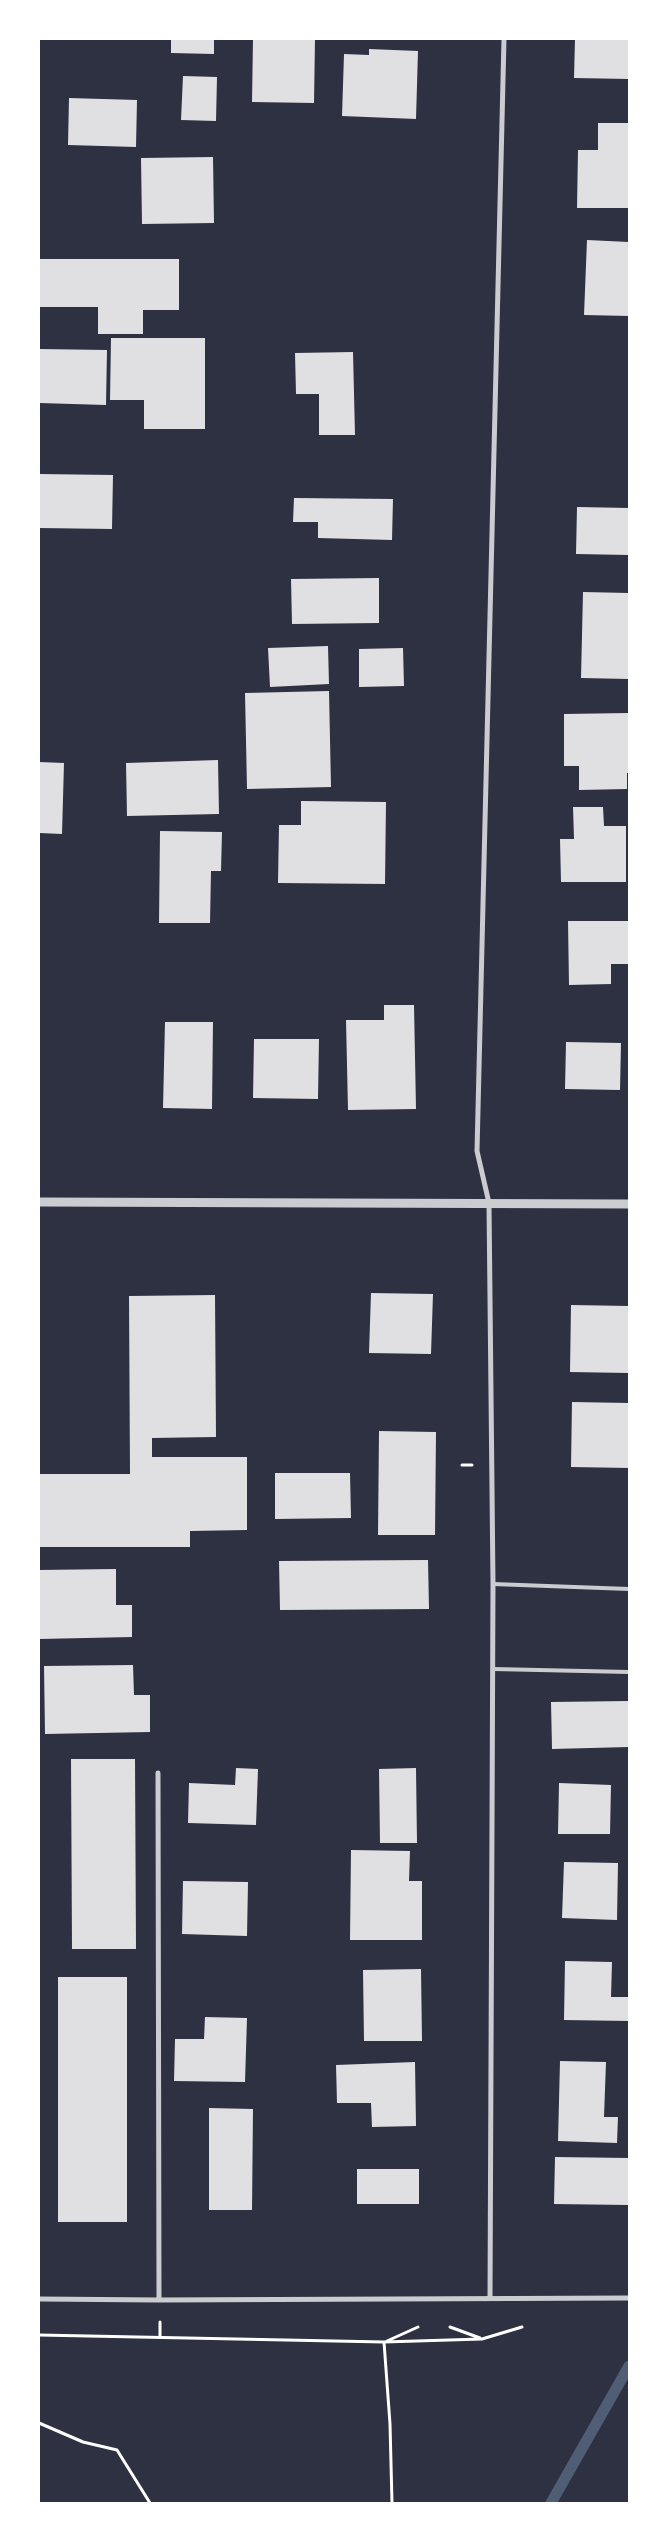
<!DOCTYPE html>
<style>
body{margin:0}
#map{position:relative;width:668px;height:2542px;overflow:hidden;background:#2d3142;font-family:"DejaVu Sans",sans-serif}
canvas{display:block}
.frame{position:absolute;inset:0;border:40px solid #fff;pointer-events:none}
</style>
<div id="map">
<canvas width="668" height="2542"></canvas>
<div class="frame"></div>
</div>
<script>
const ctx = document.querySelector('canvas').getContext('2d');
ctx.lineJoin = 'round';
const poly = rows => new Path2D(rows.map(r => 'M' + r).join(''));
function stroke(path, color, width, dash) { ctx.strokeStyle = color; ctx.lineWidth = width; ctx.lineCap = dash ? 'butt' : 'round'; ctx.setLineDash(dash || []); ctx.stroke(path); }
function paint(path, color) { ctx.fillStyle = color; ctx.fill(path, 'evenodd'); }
const stream = poly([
 [551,2503,629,2366]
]);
const building = poly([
 [171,39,214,39,214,54,171,53],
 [253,39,315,39,314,103,252,102],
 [575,39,629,39,629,79,574,78],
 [369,49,418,51,416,119,342,116,344,54,369,55],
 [183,76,217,77,216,121,181,120],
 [69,98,137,100,136,147,68,145],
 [598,123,629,123,629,208,577,208,578,150,598,150],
 [213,157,214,223,142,224,141,158],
 [587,240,629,242,629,316,584,315],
 [39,259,179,259,179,310,143,310,143,334,98,334,98,307,39,307],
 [111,338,205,338,205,429,144,429,144,400,110,400],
 [39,349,107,350,106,405,39,403],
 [353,352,355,435,319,435,319,394,296,394,295,353],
 [39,474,113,475,112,529,39,528],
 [294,498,393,499,392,540,318,538,318,522,293,522],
 [577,507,629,508,629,555,576,554],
 [379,578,379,623,292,624,291,579],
 [583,592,629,593,629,679,581,678],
 [328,646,329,684,270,687,268,648],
 [403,648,404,686,359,687,359,649],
 [329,691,331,787,247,789,245,693],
 [629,713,629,773,627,773,627,789,579,790,579,766,564,766,564,714],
 [218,760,219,814,127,816,126,763],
 [39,762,64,763,62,834,39,833],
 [301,801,386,802,385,884,278,883,279,825,301,825],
 [573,807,603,807,604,826,626,826,626,882,561,882,560,839,574,839],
 [160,831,222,832,221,871,211,871,210,923,159,923],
 [568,921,628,921,628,964,611,964,611,984,569,985],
 [384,1005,414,1005,416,1109,348,1110,346,1020,384,1020],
 [165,1022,213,1022,212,1109,163,1108],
 [254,1039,319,1039,318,1099,253,1098],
 [566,1042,621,1043,620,1090,565,1089],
 [371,1293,433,1294,431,1354,369,1353],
 [215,1295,216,1437,152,1438,152,1457,247,1457,247,1530,190,1531,190,1547,39,1547,39,1474,130,1474,129,1296],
 [571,1305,629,1306,629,1373,570,1372],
 [572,1402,629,1403,629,1468,571,1467],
 [379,1431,436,1432,435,1535,378,1535],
 [275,1473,350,1473,351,1518,275,1519],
 [428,1560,429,1609,280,1610,279,1561],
 [116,1569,116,1605,132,1605,132,1637,39,1639,39,1570],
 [133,1665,134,1695,150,1695,150,1732,45,1734,44,1666],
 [629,1701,629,1747,552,1749,551,1702],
 [71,1759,135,1759,136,1949,72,1949],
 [236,1768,258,1769,256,1825,188,1823,189,1783,235,1785],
 [416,1768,417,1843,380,1843,379,1769],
 [559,1783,611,1785,610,1834,558,1834],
 [351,1850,410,1851,409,1881,422,1881,422,1940,350,1940],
 [564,1862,618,1863,617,1920,562,1918],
 [183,1881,248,1882,247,1936,182,1934],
 [565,1961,612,1962,611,1997,629,1997,629,2021,564,2020],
 [421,1969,422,2041,364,2041,363,1970],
 [58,1977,127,1977,127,2222,58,2222],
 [205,2017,247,2018,245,2082,174,2081,175,2039,204,2039],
 [560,2061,606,2062,604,2117,618,2117,617,2143,558,2141],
 [415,2062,416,2126,372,2127,371,2103,337,2103,336,2065],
 [209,2108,253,2109,252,2210,209,2210],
 [555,2157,629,2158,629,2205,554,2204],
 [357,2169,419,2169,419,2204,357,2204]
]);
const path = poly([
 [462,1465,472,1465],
 [160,2322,160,2336],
 [450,2327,480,2338],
 [39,2335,384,2342,482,2339,522,2327],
 [387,2341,418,2327],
 [384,2342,390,2424,392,2503],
 [39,2423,83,2442,117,2450,150,2503]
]);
const service = poly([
 [493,1584,629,1589],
 [493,1669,629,1672]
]);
const minor = poly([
 [158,1773,159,2300],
 [490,2297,493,1584,489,1203,477,1151,504,39],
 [39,2299,159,2300,629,2298]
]);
const tertiary = poly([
 [39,1202,629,1204]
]);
stroke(stream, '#4f5d75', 11);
paint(building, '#e0e0e3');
stroke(path, '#fff', 3);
stroke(service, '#caccd0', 4);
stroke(minor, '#caccd0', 5);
stroke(tertiary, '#caccd0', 9);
</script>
